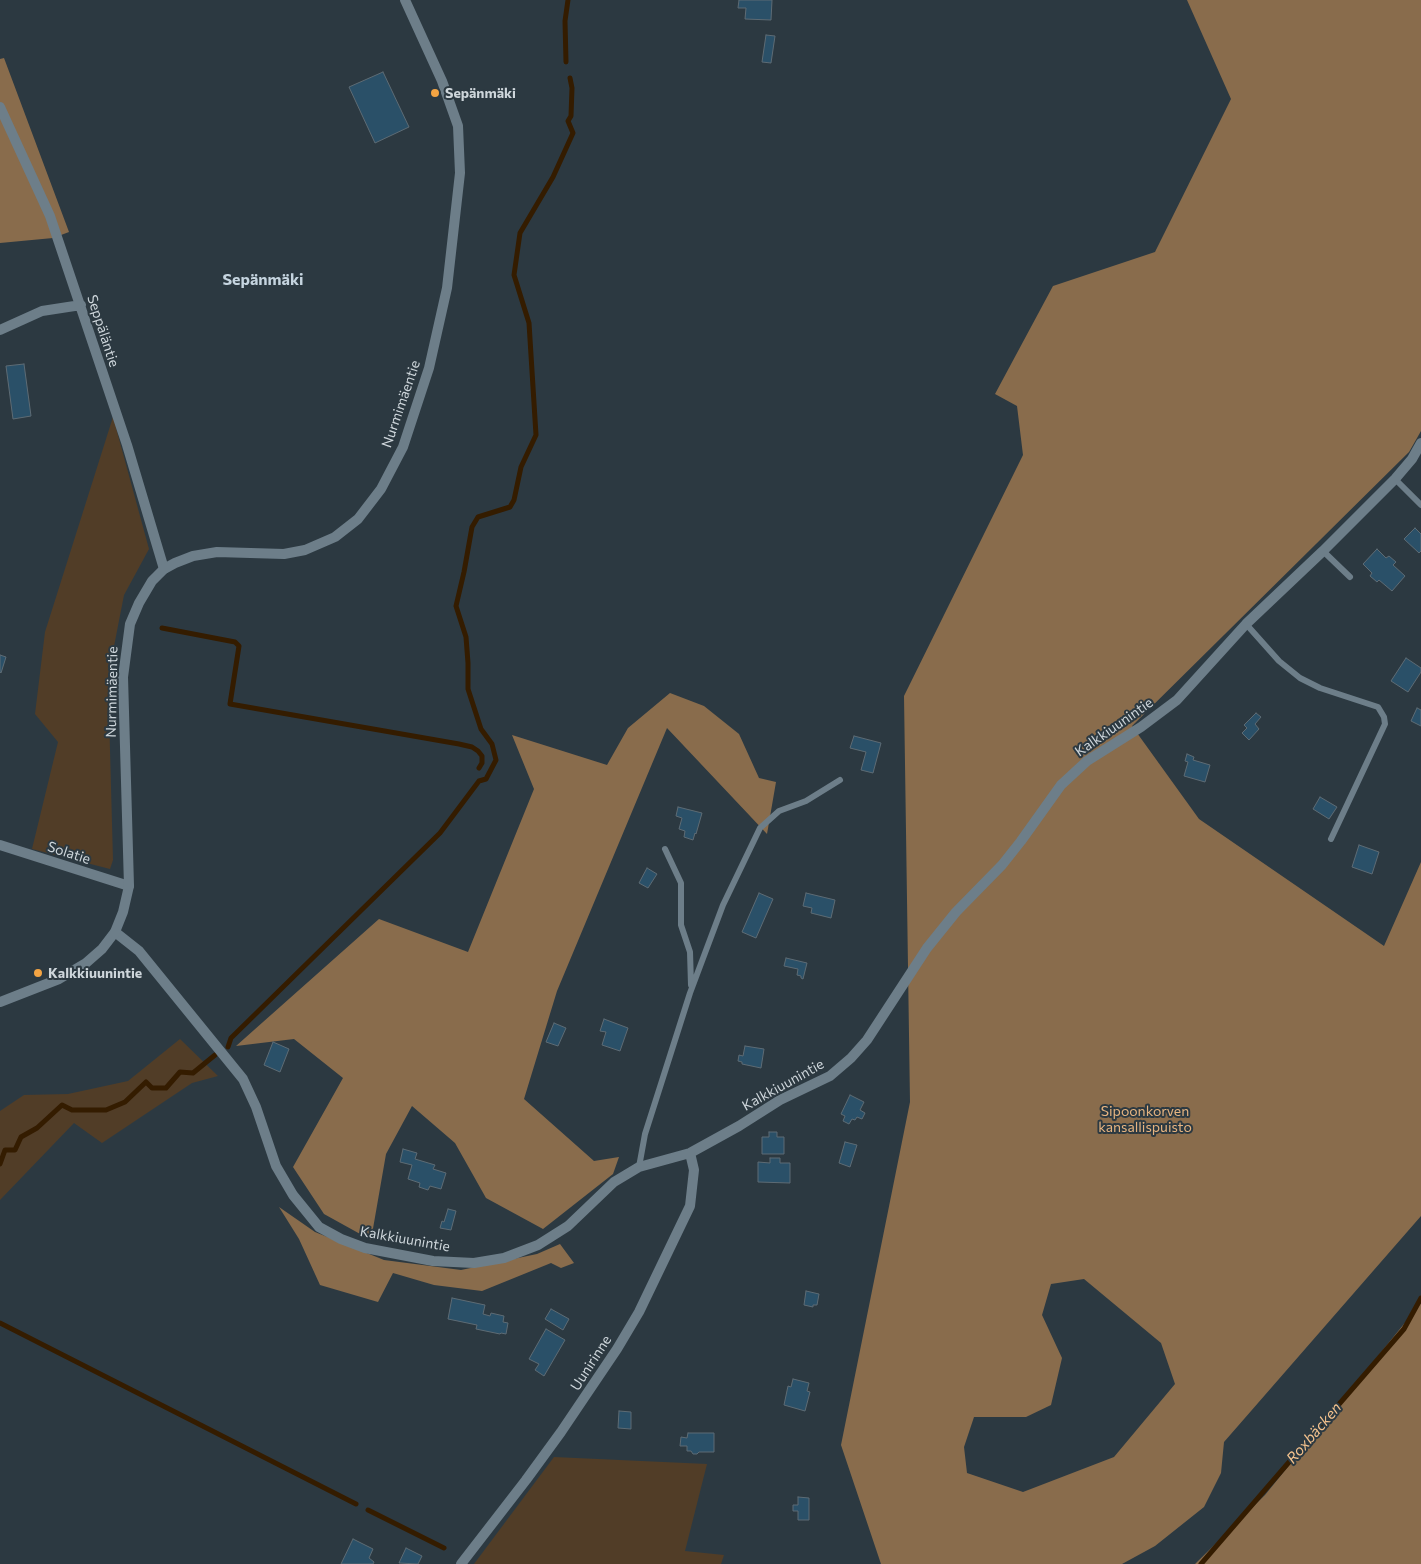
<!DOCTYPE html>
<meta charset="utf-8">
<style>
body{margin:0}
canvas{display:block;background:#2c3941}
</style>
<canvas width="1421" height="1564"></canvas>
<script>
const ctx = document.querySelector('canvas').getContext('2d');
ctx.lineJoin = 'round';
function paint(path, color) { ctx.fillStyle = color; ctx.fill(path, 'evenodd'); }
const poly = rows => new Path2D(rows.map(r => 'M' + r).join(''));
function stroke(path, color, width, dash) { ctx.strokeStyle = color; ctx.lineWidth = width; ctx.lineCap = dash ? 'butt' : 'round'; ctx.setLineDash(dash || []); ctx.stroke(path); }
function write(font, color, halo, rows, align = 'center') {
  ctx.font = font + ' Commissioner,sans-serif'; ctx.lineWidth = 4; ctx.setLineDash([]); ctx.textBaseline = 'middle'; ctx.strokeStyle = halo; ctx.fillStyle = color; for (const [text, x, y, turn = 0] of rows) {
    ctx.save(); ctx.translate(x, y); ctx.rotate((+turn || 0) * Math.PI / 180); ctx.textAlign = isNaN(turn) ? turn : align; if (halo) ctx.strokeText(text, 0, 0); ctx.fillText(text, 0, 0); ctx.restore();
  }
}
const green = poly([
 [113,417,149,549,124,595,108,677,113,860,110,869,32,849,58,742,35,714,45,632],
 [180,1039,218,1076,192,1083,102,1143,74,1123,0,1200,0,1111,24,1095,68,1094,128,1081],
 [554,1457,707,1464,685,1551,724,1555,721,1564,474,1564]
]);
const forest = poly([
 [1187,0,1421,0,1421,431,1409,452,1132,726,1199,819,1384,946,1421,862,1421,1216,1224,1442,1221,1473,1204,1507,1155,1546,1122,1564,881,1564,841,1445,910,1102,904,696,1023,455,1017,406,995,394,1053,286,1155,252,1231,99],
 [1084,1279,1161,1343,1175,1384,1114,1457,1023,1492,967,1473,964,1447,974,1417,1026,1417,1051,1405,1062,1358,1042,1315,1051,1284],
 [4,58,69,232,53,238,0,243,0,59],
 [670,693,704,706,739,734,759,778,776,782,767,834,667,728,557,991,524,1099,594,1161,619,1157,613,1174,543,1229,486,1198,455,1143,412,1106,386,1154,371,1240,324,1214,293,1167,343,1078,294,1039,236,1046,379,919,468,952,534,789,512,735,607,765,628,728],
 [279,1207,315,1232,384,1260,461,1270,537,1254,560,1244,574,1263,561,1268,551,1263,482,1291,434,1285,393,1273,378,1302,320,1285,299,1239],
 [1421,1303,1421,1564,1195,1564,1265,1495]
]);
const stream = poly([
 [566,62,565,21,568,0],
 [162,628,235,642,239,646,230,704,459,744,472,747,478,751,482,756,482,763,479,768],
 [228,1047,231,1038,440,833,479,781,486,779,496,760,492,744,481,729,468,689,468,663,466,637,456,606,464,572,472,527,478,517,510,507,514,500,521,467,536,435,529,323,514,275,520,233,553,177,573,133,568,121,571,116,572,88,570,78],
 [0,1164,5,1150,15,1150,21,1137,37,1128,62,1105,72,1110,106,1110,125,1102,146,1082,152,1088,166,1088,180,1072,193,1073,215,1055],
 [0,1323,356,1504],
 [368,1510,444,1548],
 [1201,1564,1404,1329,1421,1298]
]);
const building = poly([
 [739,0,772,0,771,20,745,19,746,8,738,8,739,0],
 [766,35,775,36,771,63,762,62,766,35],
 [383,72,409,127,375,143,349,87,383,72],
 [24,364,31,416,13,419,6,366,24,364],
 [1415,528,1421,534,1421,551,1419,553,1404,539,1415,528],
 [1377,549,1386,558,1389,556,1396,562,1393,565,1405,576,1392,591,1379,580,1377,582,1370,576,1372,573,1363,564,1377,549],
 [0,655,6,657,1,673,0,672,0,655],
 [1406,658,1421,668,1421,672,1408,692,1391,681,1406,658],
 [1417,708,1421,710,1421,726,1411,721,1417,708],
 [1256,713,1261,717,1255,724,1259,729,1249,740,1242,733,1247,728,1244,725,1256,713],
 [854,736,881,743,873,773,861,770,866,752,850,748,854,736],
 [1187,754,1194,757,1193,760,1210,765,1205,782,1184,776,1188,762,1185,761,1187,754],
 [1320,797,1337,807,1329,819,1313,809,1320,797],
 [678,807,702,813,696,834,695,833,693,840,684,837,685,831,679,829,682,818,676,816,678,807],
 [1359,845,1379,852,1372,874,1352,867,1359,845],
 [647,868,657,874,648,888,639,883,647,868],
 [759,893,773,899,756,938,742,932,759,893],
 [806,893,835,900,831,918,811,913,812,908,803,906,806,893],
 [786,958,807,963,803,979,801,978,801,976,797,975,798,969,784,966,786,958],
 [604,1019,628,1028,620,1051,602,1045,606,1032,600,1031,604,1019],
 [554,1023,566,1028,558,1046,546,1042,554,1023],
 [273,1042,289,1049,280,1072,264,1065,273,1042],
 [745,1046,764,1049,761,1068,742,1064,742,1062,738,1061,739,1055,743,1056,745,1046],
 [850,1095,864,1102,860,1110,865,1113,862,1119,857,1117,855,1120,852,1119,849,1124,843,1121,845,1116,841,1114,850,1095],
 [769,1132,777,1132,777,1137,784,1137,784,1154,762,1154,762,1137,769,1137,769,1132],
 [845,1142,857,1145,850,1167,839,1163,845,1142],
 [403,1149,417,1153,415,1159,435,1165,433,1169,446,1173,441,1189,430,1186,428,1190,419,1187,420,1183,408,1179,412,1165,400,1162,403,1149],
 [770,1158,780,1158,780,1163,790,1163,790,1183,758,1182,758,1162,770,1163,770,1158],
 [448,1209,456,1211,451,1230,440,1228,442,1221,444,1222,448,1209],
 [806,1291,819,1294,817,1305,813,1305,813,1307,804,1305,806,1291],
 [452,1298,485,1305,483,1314,490,1316,491,1313,504,1316,503,1322,508,1323,506,1334,501,1333,500,1334,476,1329,477,1325,448,1319,452,1298],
 [551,1309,569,1319,563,1330,545,1319,551,1309],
 [546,1329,565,1340,544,1376,535,1370,539,1364,529,1359,546,1329],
 [793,1379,809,1383,807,1391,810,1392,805,1411,784,1405,788,1386,791,1387,793,1379],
 [619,1411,631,1412,631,1429,618,1428,619,1411],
 [688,1433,714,1433,714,1452,699,1452,697,1454,693,1454,691,1451,687,1451,687,1446,680,1446,681,1437,687,1438,688,1433],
 [798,1497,809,1498,809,1520,798,1520,798,1511,793,1511,793,1505,798,1505,798,1497],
 [353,1539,373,1549,369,1558,374,1562,373,1564,341,1564,353,1539],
 [406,1548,422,1556,418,1564,399,1563,406,1548]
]);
const service = poly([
 [1395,479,1421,505],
 [1323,551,1350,577],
 [1246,624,1279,661,1300,678,1320,688,1378,707,1384,717,1385,724,1331,839],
 [665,849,681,883,681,925,690,952,691,985],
 [639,1167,645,1134,690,993,723,905,760,828,779,811,806,801,840,780]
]);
const minor = poly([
 [0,107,50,216,127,445,164,569],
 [0,330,42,311,81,305],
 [0,845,129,886],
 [115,932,139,951,243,1079,256,1107,276,1166,293,1195,319,1227,341,1239,365,1248,433,1261,474,1263,504,1258,538,1245,568,1226,614,1182,639,1167,690,1153,739,1126,780,1100,830,1076,851,1058,867,1040,927,948,956,912,1002,865,1021,841,1061,785,1087,761,1141,727,1177,700,1246,624,1323,551,1395,479,1412,459,1421,443],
 [461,1564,526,1480,561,1432,617,1349,639,1312,690,1206,694,1170,690,1153]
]);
const tertiary = poly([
 [0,1002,59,979,86,963,102,949,115,932,123,912,129,886,123,677,130,624,139,603,152,581,164,569,175,563,193,556,217,552,284,554,305,550,335,537,358,519,381,489,403,447,429,368,447,288,460,173,458,126,442,81,405,0]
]);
const markers = [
 [435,93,5,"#f3a443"],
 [38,973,5,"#f3a443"]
];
const poiNames = [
 ["Sepänmäki",445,93],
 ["Kalkkiuunintie",48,973]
];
const streetNames = [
 ["Seppäläntie",103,331,72],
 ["Nurmimäentie",401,404,-71],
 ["Nurmimäentie",112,692,-89],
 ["Kalkkiuunintie",1114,727,-35],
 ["Solatie",69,853,18],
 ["Kalkkiuunintie",783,1085,-29],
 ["Kalkkiuunintie",405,1239,10],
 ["Uunirinne",591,1363,-57]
];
const parkNames = [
 ["Sipoonkorven",1145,1111],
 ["kansallispuisto",1145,1127]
];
const waterNames = [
 ["Roxbäcken",1314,1433,-49]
];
const quarterNames = [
 ["Sepänmäki",263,280]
];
paint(green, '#513d27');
paint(forest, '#896c4c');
stroke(stream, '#341c00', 5);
paint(building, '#2a5068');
stroke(building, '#5d6b74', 1);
stroke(service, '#6d7e89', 6);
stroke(minor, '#6d7e89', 10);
stroke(tertiary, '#6d7e89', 10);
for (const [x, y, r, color] of markers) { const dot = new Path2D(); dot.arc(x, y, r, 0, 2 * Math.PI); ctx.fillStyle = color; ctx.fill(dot); stroke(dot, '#2c3941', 2); }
write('bold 14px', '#ced6db', '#2c3941', poiNames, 'left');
write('14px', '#ced6db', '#2c3941', streetNames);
write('14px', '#e6b480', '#2c3941', parkNames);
write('italic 15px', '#f5c38e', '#2c3941', waterNames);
write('bold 16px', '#c5d4df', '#2c3941', quarterNames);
</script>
